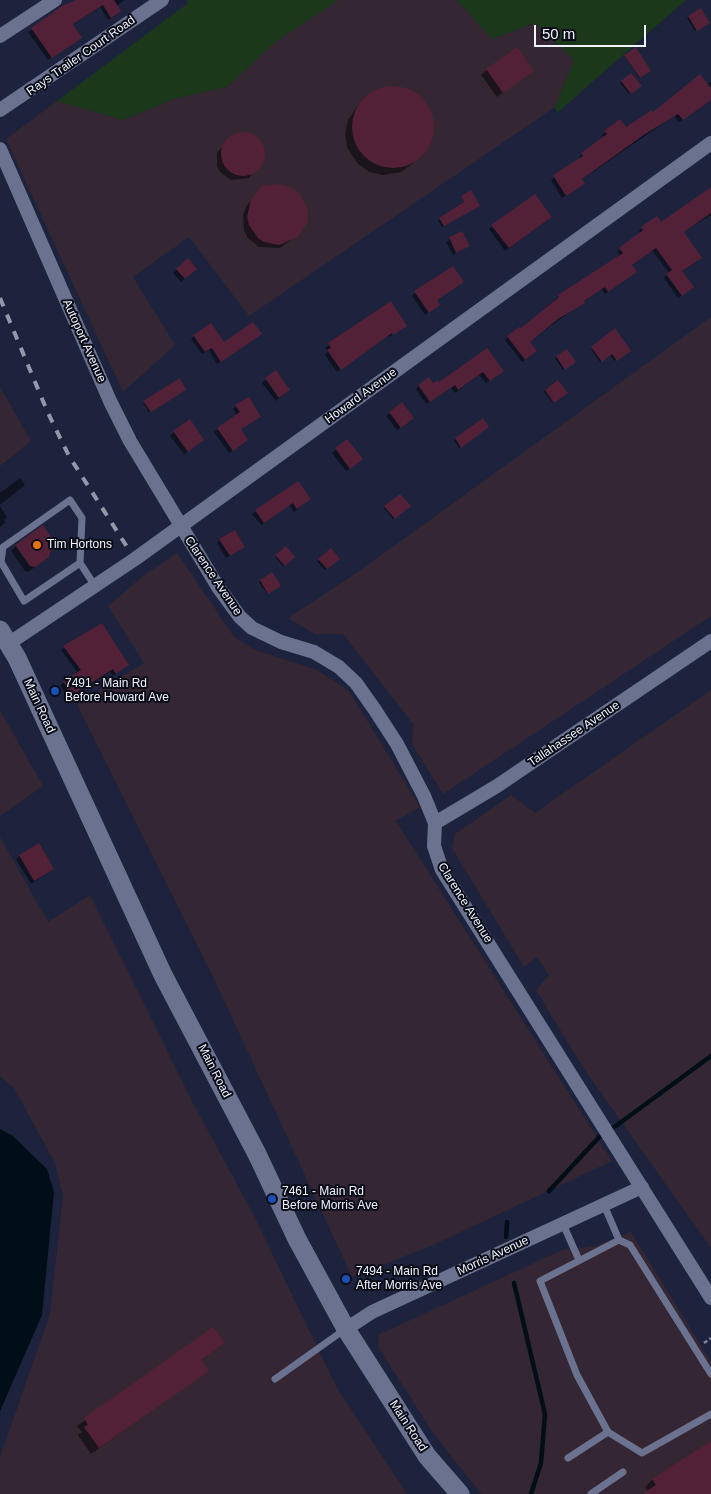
<!DOCTYPE html>
<style>
body{margin:0}
#map{position:relative;width:711px;height:1494px;overflow:hidden;background:#1d233c;font-family:Arial,sans-serif}
canvas{display:block}
.scale{position:absolute;left:534px;top:25px;width:112px;height:22px;box-sizing:border-box;border:2px solid #f0f3fe;border-top:0;padding-left:6px;font-size:15px;line-height:18px;white-space:nowrap;color:#f0f3fe;-webkit-text-stroke:4px #0a0d18;paint-order:stroke}
</style>
<div id="map">
<canvas width="711" height="1494"></canvas>
<div class="scale">50 m</div>
</div>
<script>
const ctx = document.querySelector('canvas').getContext('2d');
ctx.lineJoin = 'round';
function paint(path, color) { ctx.fillStyle = color; ctx.fill(path, 'evenodd'); }
const poly = rows => new Path2D(rows.map(r => 'M' + r).join(''));
function stroke(path, color, width, dash) { ctx.strokeStyle = color; ctx.lineWidth = width; ctx.lineCap = dash ? 'butt' : 'round'; ctx.setLineDash(dash || []); ctx.stroke(path); }
function write(font, color, halo, rows, align = 'center') {
  ctx.font = font + ' Arial,sans-serif'; ctx.lineWidth = 4; ctx.setLineDash([]); ctx.textBaseline = 'middle'; ctx.strokeStyle = halo; ctx.fillStyle = color; for (const [text, x, y, turn = 0] of rows) {
    ctx.save(); ctx.translate(x, y); ctx.rotate((+turn || 0) * Math.PI / 180); ctx.textAlign = isNaN(turn) ? turn : align; if (halo) ctx.strokeText(text, 0, 0); ctx.fillText(text, 0, 0); ctx.restore();
  }
}
const industrial = poly([
 [338,0,457,0,492,39,535,23,574,60,555,107,249,316,189,237,133,277,175,345,123,392,6,139,57,101,123,120,177,98,227,87,274,43],
 [711,317,711,616,443,794,412,744,414,725,343,634,315,634,288,618,355,574],
 [0,387,31,441,0,466],
 [177,553,234,637,255,650,317,670,349,691,420,807,396,821,612,1161,433,1245,352,1277,216,983,77,704,144,663,108,606,143,576],
 [711,690,711,1248,584,1069,536,990,549,975,537,957,524,967,452,848,455,834,511,795,535,813],
 [0,710,43,786,0,816],
 [0,837,48,922,90,895,193,1103,254,1216,337,1388,407,1494,0,1494,0,1457,50,1314,63,1196,55,1163,14,1088,0,1076],
 [631,1232,711,1362,711,1494,481,1494,431,1430,379,1348,378,1335,562,1250,596,1246]
]);
const green = poly([
 [187,0,338,0,274,43,227,87,177,98,123,120,57,101,188,3],
 [457,0,686,0,557,113,555,107,574,60,535,23,492,39]
]);
const water = poly([
 [0,1129,13,1136,47,1169,54,1192,42,1315,0,1411]
]);
const shadow = poly([
 [76,0,125,0,116,6,120,11,108,20,100,7,72,25,81,38,48,60,28,32],
 [700,9,707,24,695,31,687,18],
 [625,56,649,72,639,78],
 [487,70,533,71,497,97,481,75],
 [631,74,640,86,629,94,620,83],
 [711,82,711,100,679,122,674,116,581,180,580,187,562,198,551,180,580,159,579,157,582,154,604,138,602,135,605,132,626,129],
 [389,88,410,91,421,99,432,119,433,133,428,146,412,164,401,172,383,175,369,172,358,164,347,147,345,134,348,120,357,107,376,91],
 [244,133,250,134,260,143,263,156,249,178,231,180,220,172,217,166,217,153,231,137],
 [261,187,297,236,280,248,259,247,248,238,244,231,243,215,246,207],
 [711,188,711,215,683,232,698,261,681,272,689,290,678,298,664,278,669,273,652,250,631,266,632,275,605,294,601,289,529,342,533,354,522,362,505,340,508,337,520,330,559,296,621,256,617,252,640,233,639,231,642,228,660,223],
 [462,197,477,207,442,227,438,220,464,204],
 [548,220,505,251,489,229,492,226],
 [462,233,468,246,453,255,446,242],
 [188,260,192,272,181,282,173,273],
 [415,292,435,300,435,308,425,315,412,296],
 [390,302,402,329,389,337,388,336,337,372,325,355,328,351,325,348],
 [615,330,628,352,615,361,610,355,600,362,591,349],
 [194,336,224,344,257,337,217,364,209,350,202,354,191,339],
 [487,349,499,374,486,383,479,375,455,393,451,388,426,404,416,389,419,386,439,383],
 [567,350,573,363,563,370,555,358],
 [275,372,286,393,276,401,262,383],
 [558,381,566,392,553,403,544,392],
 [184,391,149,412,143,403,144,402],
 [248,399,240,430,243,443,229,453,214,432,237,416,233,409],
 [402,404,409,421,397,430,386,416],
 [482,419,487,428,459,448,454,440],
 [189,421,200,443,184,454,170,436],
 [347,441,358,462,346,471,332,453],
 [20,478,25,485,0,505,0,493],
 [400,495,409,506,393,519,384,508],
 [269,502,306,502,294,512,289,505,261,525,252,514],
 [0,506,7,517,4,520,6,522,0,527],
 [220,540,240,550,226,558,217,543],
 [16,546,56,546,42,562,28,572,25,571,11,551],
 [286,548,293,557,283,566,275,557],
 [330,550,338,559,325,570,317,561],
 [271,574,278,587,267,594,259,582],
 [64,647,125,668,113,676,110,672,68,698,60,685,78,673,61,650],
 [38,844,53,869,31,884,16,859],
 [213,1329,223,1343,200,1361,207,1371,91,1454,78,1435,82,1432,77,1426],
 [711,1443,711,1494,645,1494,648,1492,645,1487,652,1480]
]);
const stream = poly([
 [609,1131,711,1056],
 [549,1191,602,1134],
 [506,1237,507,1222],
 [514,1283,545,1414,541,1463,531,1494]
]);
const building = poly([
 [76,0,114,0,121,11,111,18,103,5,73,24,82,38,52,58,31,28,62,6],
 [701,8,710,23,697,31,688,16],
 [517,47,534,71,503,93,486,69],
 [636,47,651,71,640,78,624,55],
 [631,73,642,86,631,94,621,81],
 [700,74,711,88,711,100,683,120,678,114,645,134,582,179,585,184,566,196,553,175,583,156,581,153,607,134,604,131,620,119,626,127,652,110,653,112],
 '352 127a41 41 0 1 1 82 0a41 41 0 1 1-82 0Z',
 '221 154a22 22 0 1 1 44 0a22 22 0 1 1-44 0Z',
 [279,184,294,189,300,194,307,208,308,215,307,223,298,237,279,245,264,242,258,238,249,225,247,217,251,200,261,186],
 [711,187,711,213,684,232,702,258,682,271,694,287,682,296,666,274,672,270,656,248,632,265,637,272,608,292,605,287,584,301,585,303,558,319,530,342,537,351,525,360,507,336,519,327,521,328,559,297,558,295,623,253,619,248,643,230,641,227,657,216,661,222],
 [471,190,480,206,444,226,439,218,464,202,461,196],
 [535,194,552,217,509,248,491,225],
 [462,231,470,246,456,253,449,237],
 [188,258,197,269,185,279,176,269],
 [453,266,464,282,437,300,440,305,429,313,414,291],
 [391,301,407,326,393,335,392,333,341,370,327,350,331,348,328,343],
 [253,322,262,334,221,362,212,348,205,352,193,335,211,323,224,342],
 [615,328,631,351,617,361,612,354,602,362,591,347],
 [487,348,504,371,490,381,483,372,458,390,455,385,430,402,418,385,429,377,433,383,438,380,439,382],
 [567,349,576,362,565,370,556,356],
 [276,370,290,390,279,398,265,378],
 [180,378,186,390,151,412,143,401],
 [558,380,568,393,554,403,545,390],
 [249,397,261,417,241,429,248,440,233,451,217,428,240,412,235,405],
 [402,402,414,418,401,428,389,412],
 [483,418,489,427,461,448,455,438],
 [190,419,204,440,188,452,173,431],
 [347,439,363,459,350,469,335,448],
 [298,481,311,499,297,509,293,503,264,523,255,510],
 [400,494,411,506,395,519,384,506],
 [43,525,58,547,50,552,49,557,35,567,30,566,15,545],
 [235,530,245,547,230,556,219,539],
 [286,546,295,557,285,566,275,555],
 [331,548,340,559,327,569,318,559],
 [272,572,281,586,268,594,260,580],
 [102,623,129,665,116,674,113,669,71,696,63,681,81,670,63,646],
 [39,843,54,869,34,881,19,855],
 [213,1327,225,1343,201,1360,209,1371,99,1448,84,1427,88,1425,84,1418],
 [711,1441,711,1494,642,1494,656,1485,652,1479]
]);
const path = poly([
 [704,1343,711,1338]
]);
const lane = poly([
 [80,563,24,601,1,562,3,547,70,500,82,518,80,563,95,586],
 [604,1205,619,1240],
 [563,1224,579,1260],
 [275,1379,344,1330],
 [608,1432,642,1453,711,1414],
 [568,1458,608,1432,577,1375,540,1281,619,1240,630,1245,711,1374],
 [591,1494,623,1472]
]);
const street = poly([
 [0,36,55,0],
 [0,110,162,0],
 [0,149,110,401,130,441,218,587,240,617,252,628,281,642,314,652,339,667,356,683,375,710,397,744,424,796,435,823,434,846,442,870,711,1298],
 [8,644,135,559,711,143],
 [435,823,497,786,711,641],
 [346,1329,372,1312,642,1187]
]);
const secondary = poly([
 [0,630,17,658,163,975,257,1154,297,1239,346,1329,427,1456,460,1494]
]);
const rail = poly([
 [0,298,48,413,69,456,129,550]
]);
const markers = [
 [37,545,5,"#e8710a"],
 [55,691,5,"#1a4fb4"],
 [272,1199,5,"#1a4fb4"],
 [346,1279,5,"#1a4fb4"]
];
const streetNames = [
 ["Rays Trailer Court Road",81,56,-35],
 ["Autoport Avenue",84,341,66],
 ["Howard Avenue",361,396,-36],
 ["Clarence Avenue",213,576,56],
 ["Main Road",39,706,65],
 ["Tallahassee Avenue",574,734,-34],
 ["Clarence Avenue",465,903,58],
 ["Main Road",214,1071,63],
 ["Morris Avenue",493,1256,-25],
 ["Main Road",408,1426,57]
];
const poiNames = [
 ["Tim Hortons",47,545],
 ["7491 - Main Rd",65,684],
 ["Before Howard Ave",65,698],
 ["7461 - Main Rd",282,1192],
 ["Before Morris Ave",282,1206],
 ["7494 - Main Rd",356,1272],
 ["After Morris Ave",356,1286]
];
paint(industrial, '#352633');
paint(green, '#1b381a');
paint(water, '#000f17');
paint(shadow, '#0007');
stroke(stream, '#000f17', 4.5);
paint(building, '#522138');
stroke(path, '#808497', 2.5, [4, 2.5]);
stroke(lane, '#6a7290', 7);
stroke(street, '#6a7290', 14);
stroke(secondary, '#6a7290', 19);
stroke(rail, '#9398a9', 4, [9, 9]);
for (const [x, y, r, color] of markers) { const dot = new Path2D(); dot.arc(x, y, r, 0, 2 * Math.PI); ctx.fillStyle = color; ctx.fill(dot); stroke(dot, '#0a0d18', 2); }
write('12px', '#f0f3fe', '#0a0d18', streetNames);
write('12px', '#f0f3fe', '#0a0d18', poiNames, 'left');
</script>
